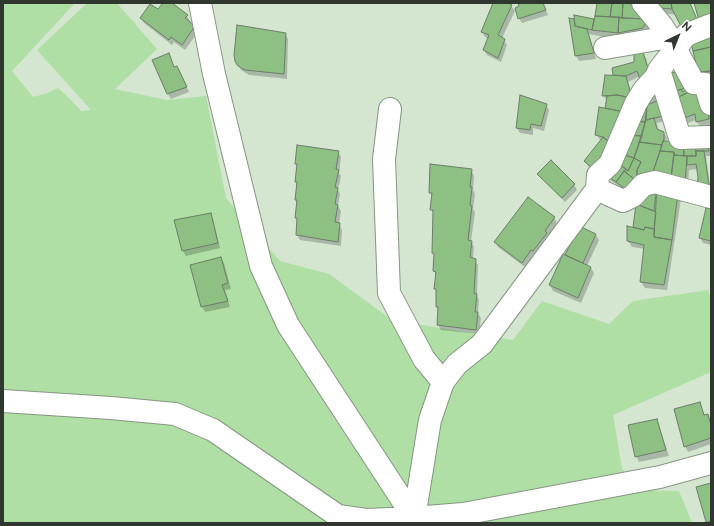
<!DOCTYPE html>
<style>
body{margin:0}
#map{position:relative;width:714px;height:526px;overflow:hidden;background:#d4e6d0;font-family:Raleway,sans-serif}
canvas{display:block}
.frame{position:absolute;inset:0;border:4px solid #30372f;pointer-events:none}
.north{position:absolute;left:658px;top:16px;width:40px;height:40px;-webkit-text-stroke:3px #fff;paint-order:stroke;rotate:43deg;font-size:11px;font-weight:700;line-height:16px;text-align:center;color:#30372f}
.north::after{content:'';display:block;margin:auto;width:14px;height:18px;background:#30372f;clip-path:polygon(50% 0,100% 100%,50% 72%,0 100%)}
</style>
<div id="map">
<canvas width="714" height="526"></canvas>
<div class="frame"></div>
<div class="north">N</div>
</div>
<script>
const ctx = document.querySelector('canvas').getContext('2d');
ctx.lineJoin = 'round';
function paint(path, color) { ctx.fillStyle = color; ctx.fill(path, 'evenodd'); }
const poly = rows => new Path2D(rows.map(r => 'M' + r).join(''));
function stroke(path, color, width, dash) { ctx.strokeStyle = color; ctx.lineWidth = width; ctx.lineCap = dash ? 'butt' : 'round'; ctx.setLineDash(dash || []); ctx.stroke(path); }
const green = poly([
 [3,3,75,3,12,71,33,97,45,94,58,88,70,99,81,111,91,110,37,50,87,3,117,3,157,49,115,89,167,100,206,96,226,198,280,261,329,274,392,320,513,340,542,301,609,324,633,301,708,290,711,299,711,372,613,415,622,468,634,490,679,491,692,523,3,523]
]);
const shadow = poly([
 [164,3,171,3,187,16,190,21,189,22,198,32,185,50,174,42,172,45,144,23,141,18,158,11],
 [494,3,505,3,511,6,515,11,502,38,507,45,501,62,487,55,484,50,489,39,485,37,482,32],
 [519,3,543,3,548,15,522,23,519,18,521,7],
 [598,3,651,24,646,33,605,37,589,34,596,59,579,61,576,56,570,20,575,20,575,16,595,20],
 [649,3,689,3,676,15,662,13],
 [285,34,288,39,287,79,249,75,241,70,236,61],
 [642,53,646,58,653,84,640,76,628,82,633,100,659,86,674,119,657,123,658,131,664,133,667,138,666,142,707,142,711,152,711,156,706,156,711,196,698,169,689,170,688,187,634,196,610,180,607,175,600,176,588,166,585,161,601,140,600,140,596,134,606,109,607,101,603,95,614,76,613,68,635,63],
 [171,60,174,68,180,72,189,92,171,99,168,94],
 [666,77,693,91,711,114,711,125,700,127,696,120,683,125],
 [546,105,549,110,544,131,533,128,533,135,520,133,517,128],
 [338,152,341,157,339,173,341,176,338,190,340,194,338,206,341,211,339,224,342,230,341,246,300,240,297,235,298,221,296,217,297,203,296,200,297,185,296,182,298,168,296,164],
 [471,170,474,176,473,190,475,194,473,209,475,212,471,241,474,247,473,259,475,260,478,265,477,295,479,300,478,313,481,318,479,334,441,330,438,325,439,310,437,306,437,292,435,289,437,275,434,271,435,256,433,253,434,214,431,209,432,197,430,192],
 [539,174,574,184,577,190,565,202,542,179],
 [647,188,681,199,667,290,645,288,641,282,645,249,632,247,628,241,634,229,637,204],
 [529,198,554,218,557,223,548,236,549,238,536,256,534,254,525,267,498,247,495,242],
 [711,210,711,245,703,243,700,237],
 [210,214,213,219,220,248,186,256,183,251],
 [579,227,596,235,599,240,587,266,591,268,594,273,581,303,553,291,550,285],
 [221,258,224,263,231,289,225,290,230,307,205,312,202,306],
 [700,404,705,416,707,416,711,423,711,444,688,452,685,446],
 [656,420,659,426,669,456,639,462,636,456]
]);
const building = poly([
 [163,3,172,3,188,15,185,18,195,26,182,45,171,37,169,40,140,18,150,4,158,9,163,3],
 [493,3,508,3,512,5,498,35,505,39,498,58,483,50,489,35,481,32,493,3],
 [518,3,543,3,546,10,518,19,515,8,519,6,518,3],
 [597,3,612,3,610,17,595,16,597,3],
 [612,3,623,3,622,18,610,17,612,3],
 [623,3,640,3,648,19,622,18,623,3],
 [657,3,671,3,672,9,658,8,657,3],
 [671,3,690,3,699,24,684,32,672,9,671,3],
 [694,3,711,3,711,19,699,20,694,3],
 [574,15,594,19,592,30,575,26,574,15],
 [595,16,619,17,618,33,592,30,595,16],
 [619,17,622,18,648,19,643,28,618,33,619,17],
 [569,18,574,19,575,26,587,29,594,53,575,56,569,18],
 [237,25,286,33,284,74,245,70,241,68,237,65,235,61,234,55,237,25],
 [711,31,711,47,693,51,690,39,711,31],
 [711,47,711,71,698,72,693,51,711,47],
 [634,51,643,52,651,79,642,85,637,71,626,76,613,75,612,68,634,62,634,51],
 [169,53,174,67,177,66,187,87,167,94,152,60,169,53],
 [679,70,685,88,670,93,665,76,679,70],
 [711,71,711,80,698,72,711,71],
 [605,75,626,76,632,98,617,95,602,96,605,75],
 [702,86,709,108,709,119,696,122,695,114,679,120,672,100,702,86],
 [691,87,693,90,672,100,670,93,681,89,683,92,691,87],
 [520,95,547,104,541,126,531,124,530,130,516,128,520,95],
 [617,95,635,99,629,113,605,108,607,96,617,95],
 [666,97,672,114,646,120,647,105,666,97],
 [647,105,645,122,631,121,647,105],
 [599,107,629,113,615,147,603,137,595,135,599,107],
 [654,118,657,129,664,132,664,139,662,145,639,142,646,120,654,118],
 [631,121,645,122,642,136,625,135,631,121],
 [625,135,642,136,634,158,619,153,625,135],
 [603,137,615,147,597,172,584,161,603,137],
 [663,141,683,142,684,156,674,155,674,152,660,151,663,141],
 [708,141,709,151,696,151,695,142,708,141],
 [639,142,662,145,652,175,637,178,637,170,641,162,634,158,639,142],
 [683,142,695,142,696,156,684,156,683,142],
 [297,145,339,151,336,169,339,170,335,187,338,188,335,204,338,205,335,222,340,223,338,242,296,235,297,218,295,218,297,200,295,200,297,182,295,182,297,164,295,164,297,145],
 [660,151,674,152,671,178,652,175,660,151],
 [696,151,704,151,710,191,697,189,698,177,696,164,687,165,687,156,696,156,696,151],
 [619,153,634,158,628,171,615,161,619,153],
 [674,155,687,156,685,183,671,178,674,155],
 [634,158,641,162,637,170,637,178,635,180,624,171,626,169,628,171,634,158],
 [551,160,575,184,562,198,537,174,551,160],
 [615,161,626,169,616,182,606,175,615,161],
 [430,164,472,169,470,187,472,187,470,205,472,206,468,240,472,241,470,257,476,259,474,293,477,294,475,312,478,312,476,330,437,325,438,307,436,307,436,289,434,289,436,272,433,271,434,254,432,253,433,210,430,210,432,193,429,193,430,164],
 [624,171,639,183,630,192,616,182,624,171],
 [657,186,654,211,636,204,657,186],
 [657,186,678,193,672,240,654,237,657,186],
 [528,197,555,217,545,231,547,233,533,251,531,250,522,263,494,242,528,197],
 [636,204,656,212,654,229,645,227,644,230,633,227,636,204],
 [706,208,711,209,711,241,699,238,706,208],
 [211,213,218,243,182,251,174,220,211,213],
 [579,226,596,234,583,263,565,255,579,226],
 [627,226,644,230,645,227,654,229,654,237,672,240,664,285,640,282,644,245,627,241,627,226],
 [563,254,591,267,578,298,549,285,563,254],
 [221,257,228,283,222,285,228,301,201,307,190,265,221,257],
 [700,402,704,415,708,414,711,425,711,438,684,447,674,409,700,402],
 [657,419,666,450,635,457,628,425,657,419],
 [711,483,711,521,706,522,696,487,711,483]
]);
const minor = poly([
 [200,3,214,74,261,266,288,325,414,518],
 [643,3,662,26,669,37,694,83,705,84,711,104],
 [605,48,669,37],
 [659,70,680,138,709,137],
 [390,109,384,159,389,293,424,359,443,382],
 [597,189,598,175,610,164,636,103,644,90,656,77,659,70,686,35,711,25],
 [3,401,111,408,175,414,213,430,338,516,366,520,414,518,463,514,660,477,711,463],
 [414,518,430,420,443,382,457,364,482,344,597,189,623,201,633,196,643,185,655,182,711,197]
]);
paint(green, '#afdfa5');
paint(shadow, '#0003');
paint(building, '#8dc082');
stroke(building, '#6c7d69', 1);
stroke(minor, '#859681', 24);
stroke(minor, '#fff', 22);
</script>
